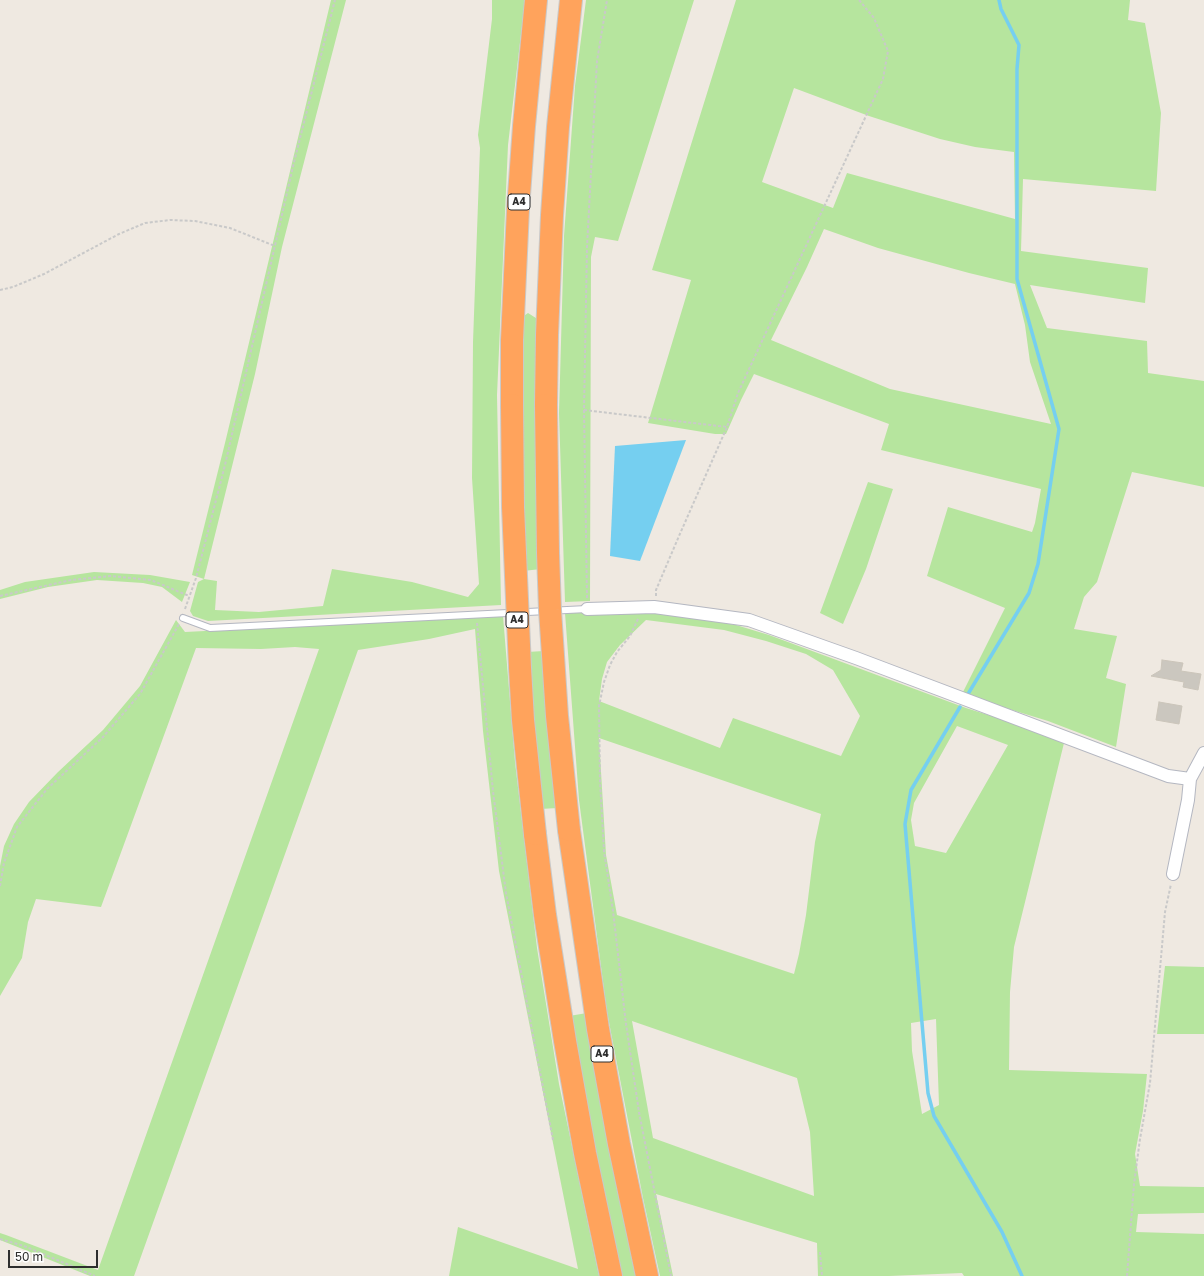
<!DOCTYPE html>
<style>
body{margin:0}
#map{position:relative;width:1204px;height:1276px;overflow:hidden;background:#efe9e1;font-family:"Golos Text",sans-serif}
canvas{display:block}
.scale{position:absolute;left:8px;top:1250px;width:90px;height:18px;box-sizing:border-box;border:2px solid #2e2e2e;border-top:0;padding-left:5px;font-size:12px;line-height:14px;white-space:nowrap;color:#2e2e2e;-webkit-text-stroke:3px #fff;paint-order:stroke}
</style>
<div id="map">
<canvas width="1204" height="1276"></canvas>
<div class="scale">50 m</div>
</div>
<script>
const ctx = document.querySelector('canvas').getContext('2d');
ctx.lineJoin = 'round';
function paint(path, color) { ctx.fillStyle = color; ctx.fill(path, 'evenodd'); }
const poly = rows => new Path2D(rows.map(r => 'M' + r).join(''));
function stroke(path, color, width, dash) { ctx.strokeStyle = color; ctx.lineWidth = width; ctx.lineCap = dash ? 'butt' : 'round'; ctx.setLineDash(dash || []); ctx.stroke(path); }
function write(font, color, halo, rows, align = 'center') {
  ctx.font = font + ' "Golos Text",sans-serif'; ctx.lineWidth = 3.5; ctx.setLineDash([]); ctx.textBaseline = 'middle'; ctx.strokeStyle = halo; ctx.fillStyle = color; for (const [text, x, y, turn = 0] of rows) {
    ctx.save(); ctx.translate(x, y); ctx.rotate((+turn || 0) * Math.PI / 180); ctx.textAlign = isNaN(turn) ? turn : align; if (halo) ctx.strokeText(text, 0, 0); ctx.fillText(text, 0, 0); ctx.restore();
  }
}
const green = poly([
 [331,0,346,0,282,247,255,374,204,579,217,581,215,610,259,612,323,606,332,569,412,582,468,597,479,584,472,478,473,342,480,148,478,135,492,19,492,0,525,0,508,145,497,395,501,605,208,621,193,616,190,611,198,582,204,579,192,575,225,443],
 [586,0,694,0,618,241,595,237,591,257,590,601,565,602,559,413,564,236,575,86],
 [736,0,1130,0,1128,20,1145,23,1161,113,1156,191,1023,179,1021,251,1148,268,1145,303,1030,285,1047,328,1147,341,1148,373,1204,381,1204,487,1132,472,1097,582,1084,597,1074,629,1117,636,1106,678,1126,684,1116,747,1048,721,986,702,963,692,1005,608,927,576,948,507,1032,532,1035,523,1041,489,881,450,889,424,754,374,741,400,726,434,715,434,648,423,691,280,652,270],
 [794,88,869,116,940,139,975,147,1014,152,1015,219,847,173,833,208,762,182],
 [824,229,878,248,969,273,1015,284,1025,325,1030,362,1051,424,890,389,771,340,807,267],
 [528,313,539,320,541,569,523,571,521,318],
 [868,482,893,489,866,569,843,624,820,613],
 [94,572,150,575,190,582,182,602,162,587,143,583,97,580,48,587,0,599,0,590,25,582],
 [655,611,736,625,769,635,966,708,1017,724,1064,743,1014,947,1010,992,1009,1070,1147,1074,1143,1111,1135,1154,1140,1186,1204,1187,1204,1213,1138,1214,1136,1232,1204,1234,1204,1276,964,1276,962,1273,889,1276,818,1276,817,1243,656,1194,673,1276,660,1276,643,1198,607,1012,579,800,565,613],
 [646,620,724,630,766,641,806,654,833,670,860,716,841,756,733,718,720,748,599,701,602,679,607,662,620,645],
 [957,726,1008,745,946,853,915,846,911,820,914,803],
 [599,738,821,814,815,842,806,915,799,954,794,974,617,915,606,855],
 [936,1019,939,1105,922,1114,912,1051,911,1023],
 [632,1021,797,1078,810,1132,814,1196,653,1138],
 [503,616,515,762,537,948,559,1084,599,1276,449,1276,458,1227,578,1269,499,871,483,731,475,629,429,639,358,650,134,1276,90,1276,0,1240,0,1233,6,1235,98,1270,319,649,295,647,261,649,196,648,101,907,36,899,28,922,22,958,0,996,0,866,4,846,14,824,29,802,58,772,103,730,140,686,176,620,185,632],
 [544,651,558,808,540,809,527,652],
 [1165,966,1204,967,1204,1034,1157,1034],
 [587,1013,640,1276,620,1276,569,1016]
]);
const water = poly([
 [686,440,640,561,610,556,615,446]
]);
const stream = poly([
 [968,694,1029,593,1038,564,1059,429,1017,279,1017,69,1019,45,1001,9,999,0],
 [960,707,911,790,905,824,928,1093,934,1116,1002,1232,1022,1276]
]);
const building = poly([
 [1162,660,1183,663,1181,671,1201,674,1198,690,1183,687,1184,682,1151,676,1161,670,1162,660],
 [1159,702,1182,706,1179,724,1156,720,1159,702]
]);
const path = poly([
 [0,290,13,287,44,274,119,234,145,223,170,220,195,221,230,228,275,246],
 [584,410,727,427],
 [0,596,71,580,110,576,151,580,189,596],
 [656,596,656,590,679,536,727,427,738,393,883,79,888,51,874,18,859,0],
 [587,598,584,410,587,247,597,61,607,0],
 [185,609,196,578,225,465,294,162,335,0],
 [638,619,630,636,617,652,610,665,604,682,599,706,600,781,604,851,613,911,626,1024,639,1112,671,1276],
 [477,623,493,791,506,893,553,1140],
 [0,886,4,863,17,827,47,789,103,737,140,694,179,624],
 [0,1239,24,1246,95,1276],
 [820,1252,822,1276],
 [1127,1276,1134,1184,1140,1139,1150,1083,1165,912,1171,884]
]);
const lane = poly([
 [183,618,210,628,587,609]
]);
const street = poly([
 [587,609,654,607,749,620,856,658,1168,776,1190,779,1204,753],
 [1173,874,1188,800,1190,779]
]);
const highway = poly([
 [512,405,512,340,518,209,524,126,536,0],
 [546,405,547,335,552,215,558,127,571,0],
 [569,830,598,1029,619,1144,647,1276],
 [535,834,545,915,565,1041,585,1153,611,1276]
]);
const highwayBridge = poly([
 [512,405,513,507,520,668,523,720,535,834],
 [546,405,548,553,550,610,557,716,569,830]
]);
const shields = [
 [519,202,22],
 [517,620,22],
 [602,1054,22]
];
const shieldNames = [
 ["A4",519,202],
 ["A4",517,620],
 ["A4",602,1054]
];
paint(green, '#b6e59e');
paint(water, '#75cff0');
stroke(stream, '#75cff0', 3.5);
paint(building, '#cbc7bf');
stroke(building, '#cbc5ba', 1);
stroke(lane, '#b4b7c1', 8);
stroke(street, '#b4b7c1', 14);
stroke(highway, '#c9c9c9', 24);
stroke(path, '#c9c9c9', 2, [3, 2]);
stroke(lane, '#fff', 6);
stroke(street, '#fff', 12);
stroke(highway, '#ffa35c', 22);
stroke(highwayBridge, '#c9c9c9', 24, []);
stroke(highwayBridge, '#ffa35c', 22);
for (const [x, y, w] of shields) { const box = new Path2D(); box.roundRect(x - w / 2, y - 8, w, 16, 3); ctx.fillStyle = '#fff'; ctx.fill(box); stroke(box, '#2e2e2e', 1); }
write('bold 10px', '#2e2e2e', null, shieldNames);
</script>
